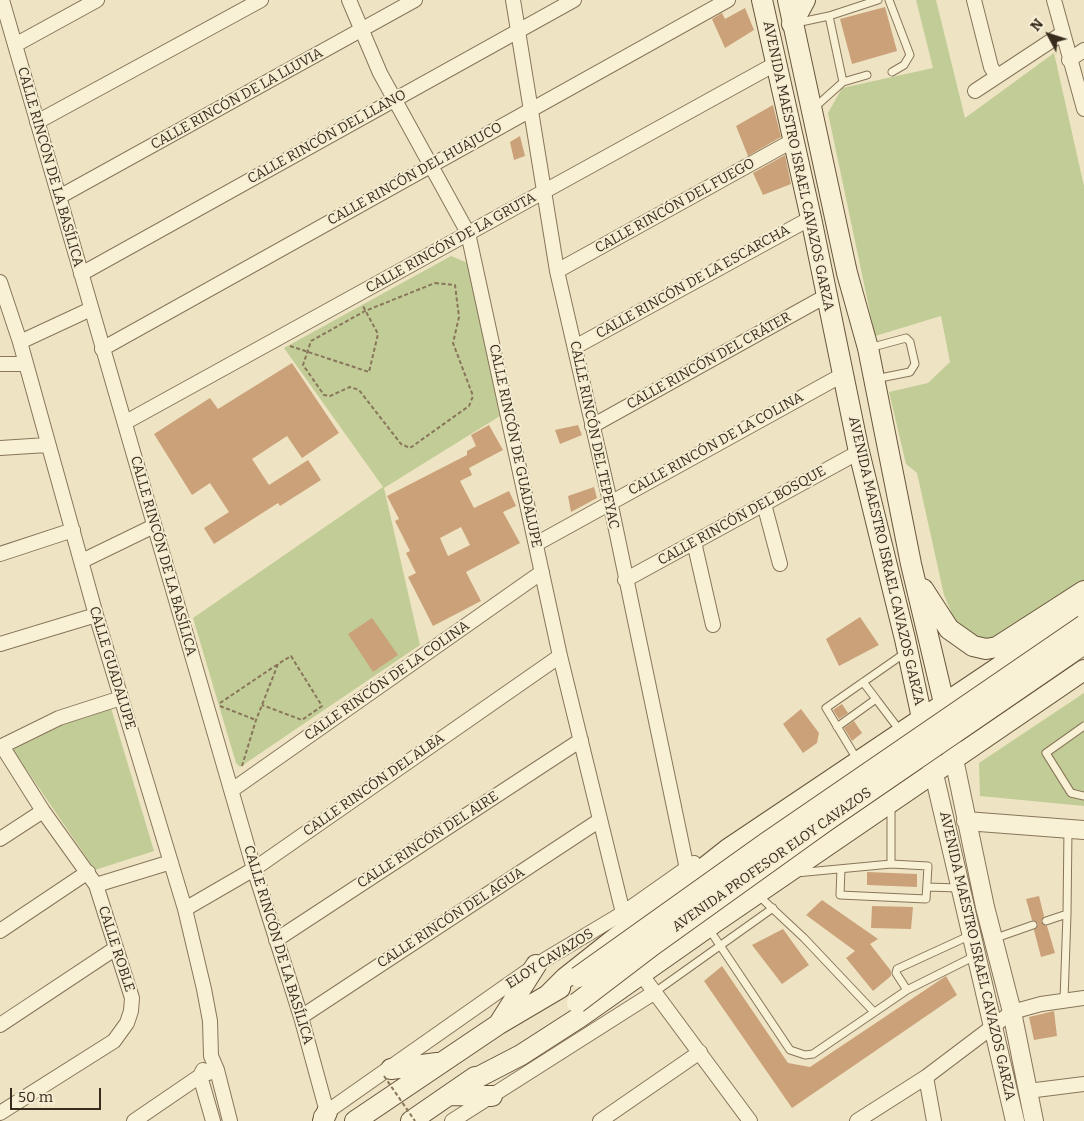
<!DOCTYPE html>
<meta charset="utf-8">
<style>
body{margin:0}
#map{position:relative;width:1084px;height:1121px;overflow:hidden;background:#eee4c3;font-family:Bitter,serif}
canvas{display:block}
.north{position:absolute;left:1024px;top:10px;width:50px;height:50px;-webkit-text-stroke:4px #f5edd2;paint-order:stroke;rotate:310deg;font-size:14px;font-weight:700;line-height:20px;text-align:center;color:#382c1e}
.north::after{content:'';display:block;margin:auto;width:18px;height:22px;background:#382c1e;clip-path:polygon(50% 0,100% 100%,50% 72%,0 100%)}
.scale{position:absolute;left:10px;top:1088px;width:91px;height:22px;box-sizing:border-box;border:2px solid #382c1e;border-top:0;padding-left:6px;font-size:15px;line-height:18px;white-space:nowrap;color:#382c1e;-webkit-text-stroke:4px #f5edd2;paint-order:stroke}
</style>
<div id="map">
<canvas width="1084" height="1121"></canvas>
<div class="north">N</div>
<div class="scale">50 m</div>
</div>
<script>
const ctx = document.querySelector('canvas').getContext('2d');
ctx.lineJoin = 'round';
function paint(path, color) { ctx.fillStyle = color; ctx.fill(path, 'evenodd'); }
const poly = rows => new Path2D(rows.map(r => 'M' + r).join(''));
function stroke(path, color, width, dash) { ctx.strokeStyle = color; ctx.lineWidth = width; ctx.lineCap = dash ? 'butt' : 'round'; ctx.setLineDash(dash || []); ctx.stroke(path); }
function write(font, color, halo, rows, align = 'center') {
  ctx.font = font + ' Bitter,serif'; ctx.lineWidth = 4; ctx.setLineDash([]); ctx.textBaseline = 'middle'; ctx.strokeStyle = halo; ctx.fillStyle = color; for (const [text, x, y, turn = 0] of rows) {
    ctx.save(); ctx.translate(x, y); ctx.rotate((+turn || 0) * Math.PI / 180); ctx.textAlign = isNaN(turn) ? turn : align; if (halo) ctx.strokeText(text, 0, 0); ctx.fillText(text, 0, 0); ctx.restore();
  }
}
const green = poly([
 [916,0,936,0,965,118,1054,53,1084,186,1084,582,996,640,985,640,968,634,955,621,944,595,917,473,906,464,889,392,928,383,950,362,941,316,875,336,828,113,842,88,933,68],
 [451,256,468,263,500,416,384,488,420,645,240,767,236,763,193,618,383,487,284,348],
 [1084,693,1084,806,980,796,979,763],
 [111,708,154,851,95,870,11,747,37,733]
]);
const building = poly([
 [885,7,897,51,852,64,840,19],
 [745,8,754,30,725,48,712,19,722,13,725,19],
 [773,105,781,137,748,156,736,126],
 [520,136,525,156,514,160,510,142],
 [785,155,791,184,763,195,753,173],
 [292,363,339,433,302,458,287,436,252,459,269,485,308,460,321,480,280,506,278,503,214,544,204,528,229,512,210,483,192,495,154,434,210,398,218,409],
 [489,425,503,450,469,468,472,475,460,481,474,508,509,491,516,506,503,512,520,543,466,572,481,601,433,626,408,577,416,573,406,553,410,551,395,521,399,519,387,496,467,455,467,451,476,446,471,435],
 [461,527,470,545,448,556,440,538],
 [578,425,582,435,560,444,555,430],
 [594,487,597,498,571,512,568,496],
 [860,617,879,645,839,666,826,639],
 [372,618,398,655,373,672,348,634],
 [842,704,848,713,839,719,833,710],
 [801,709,819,733,817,743,803,753,783,724],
 [854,721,862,733,852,741,844,728],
 [867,872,917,874,917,887,867,885],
 [1039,896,1044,916,1041,922,1047,926,1055,953,1041,957,1034,930,1038,924,1032,920,1026,899],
 [822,900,878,939,870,944,891,971,891,976,873,991,846,958,855,951,806,915],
 [872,906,913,907,911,929,871,928],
 [783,929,809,965,782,984,752,945],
 [722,966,788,1063,810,1067,946,976,957,995,792,1108,704,981],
 [1054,1011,1057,1036,1034,1040,1029,1017]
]);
const path = poly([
 [435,283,455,285,459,317,453,343,473,396,469,406,410,448,401,444,359,390,350,387,330,396,324,395,303,365,311,341,365,311,435,283],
 [290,346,369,372,378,334,363,306],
 [220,703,278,664],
 [220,706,256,720],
 [242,766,256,720,262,705,278,664,291,656,322,706,302,720,262,705]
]);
const service = poly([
 [889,0,910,55,904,65,892,72],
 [829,16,843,82],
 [796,23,829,16,878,0],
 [814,108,843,82,867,75],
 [869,348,906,338,910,342,915,364,910,372,875,379],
 [863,682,876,699],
 [1084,726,1046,753,1071,793,1084,796],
 [837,727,876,699,901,732],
 [858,761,826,708,905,653],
 [841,869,840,895,926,899,928,866,891,864],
 [796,873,891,864,891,805],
 [927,887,959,888],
 [759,896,804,938,874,1012],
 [1046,921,1067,914],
 [709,929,790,1050,805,1055,813,1054,907,990,975,956],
 [993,939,1033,925],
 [907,990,896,973,897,969,971,935],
 [655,992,773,908],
 [1064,1000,1067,914,1068,829]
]);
const minor = poly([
 [2,0,254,869,301,1017,327,1112],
 [349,0,380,73,468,233,560,656,623,913],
 [513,0,557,271,610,501,687,869],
 [974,0,991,67,996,75],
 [1054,0,1084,109],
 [15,45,97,0],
 [1069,60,1084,50],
 [975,91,1063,33],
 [37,122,261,0],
 [59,197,415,0],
 [557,271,794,140],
 [81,274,574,0],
 [0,282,20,342,96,615,185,909,204,989,210,1021,211,1056,217,1070,230,1121],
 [20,342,91,309],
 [575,347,811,218],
 [102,349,728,0],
 [0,364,25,364],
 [126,422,777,63],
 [592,426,826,296],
 [0,448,47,445],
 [764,504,780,564],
 [694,542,713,625],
 [536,544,844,374],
 [0,554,73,530],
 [82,561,154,526],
 [625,580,859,452],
 [0,644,96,615],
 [0,747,59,718,121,698],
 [232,790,542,572],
 [0,839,43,811],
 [96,885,171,862],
 [185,909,254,869,560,656],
 [0,931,88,872],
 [276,940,581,740],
 [641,974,750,1121],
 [301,1017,600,820],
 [0,1025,116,948],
 [203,1070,200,1076,213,1121],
 [926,1077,934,1121],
 [1028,1091,1084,1084],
 [0,1113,114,1041,127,1023,131,1011,132,998,96,885,43,811,2,746],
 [321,1116,536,965,623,913,694,863],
 [134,1121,200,1076,217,1070],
 [452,1121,655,992],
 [600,1121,700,1052],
 [857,1121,926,1077,1012,1012,1041,1004,1084,998]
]);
const tertiary = poly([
 [954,759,985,907,1012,1012,1034,1121],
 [934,774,1015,1121],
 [966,821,1084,830]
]);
const secondary = poly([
 [762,0,811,218,859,452,905,639,934,774],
 [788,0,847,273,868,348,911,564,944,703,954,759],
 [792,24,805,0],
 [923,589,949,629,973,646,986,649,997,647,1084,591],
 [548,995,565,978,728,849,1084,610],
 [500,1022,536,965],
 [391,1069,437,1063],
 [465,1084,521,1055,580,1017,708,927,1084,670],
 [449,1095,492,1096],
 [323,1121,327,1112],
 [355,1121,499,1024,560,988],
 [411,1121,475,1077]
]);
const pathBridge = poly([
 [384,1076,415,1121]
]);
const secondaryBridge = poly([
 [578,977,766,843,1084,625],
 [577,1003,653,945,826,821,1084,644]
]);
const streetNames = [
 ["CALLE RINCÓN DE LA LLUVIA",237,99,-29],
 ["CALLE RINCÓN DEL LLANO",327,137,-29],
 ["AVENIDA MAESTRO ISRAEL CAVAZOS GARZA",798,166,78],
 ["CALLE RINCÓN DE LA BASÍLICA",50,167,74],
 ["CALLE RINCÓN DEL HUAJUCO",415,174,-29],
 ["CALLE RINCÓN DEL FUEGO",675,206,-29],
 ["CALLE RINCÓN DE LA GRUTA",451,243,-29],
 ["CALLE RINCÓN DE LA ESCARCHA",693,282,-29],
 ["CALLE RINCÓN DEL CRÁTER",709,361,-29],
 ["CALLE RINCÓN DEL TEPEYAC",594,435,78],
 ["CALLE RINCÓN DE LA COLINA",716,444,-29],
 ["CALLE RINCÓN DE GUADALUPE",515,446,78],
 ["CALLE RINCÓN DEL BOSQUE",742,516,-29],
 ["CALLE RINCÓN DE LA BASÍLICA",163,556,74],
 ["AVENIDA MAESTRO ISRAEL CAVAZOS GARZA",886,561,77],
 ["CALLE GUADALUPE",112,668,73],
 ["CALLE RINCÓN DE LA COLINA",387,681,-35],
 ["CALLE RINCÓN DEL ALBA",374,785,-35],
 ["CALLE RINCÓN DEL AIRE",428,840,-33],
 ["AVENIDA PROFESOR ELOY CAVAZOS",772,860,-35],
 ["CALLE RINCÓN DEL AGUA",451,918,-33],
 ["CALLE RINCÓN DE LA BASÍLICA",278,945,73],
 ["CALLE ROBLE",116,949,72],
 ["AVENIDA MAESTRO ISRAEL CAVAZOS GARZA",977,956,77],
 ["ELOY CAVAZOS",550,959,-32]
];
paint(green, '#c2cc97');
paint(building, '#cba179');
stroke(service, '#88755a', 9);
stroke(minor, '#88755a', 16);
stroke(tertiary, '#88755a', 20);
stroke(secondary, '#69563d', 22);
stroke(path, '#88755a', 2, [4, 2.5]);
stroke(service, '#f8f1d6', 7);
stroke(minor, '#f8f1d6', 14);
stroke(tertiary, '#f8f1d6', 18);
stroke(secondary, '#f8f1d6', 20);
stroke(secondaryBridge, '#69563d', 22, []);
stroke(pathBridge, '#88755a', 2, [4, 2.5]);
stroke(secondaryBridge, '#f8f1d6', 20);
write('14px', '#382c1e', '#f5edd2', streetNames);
</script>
